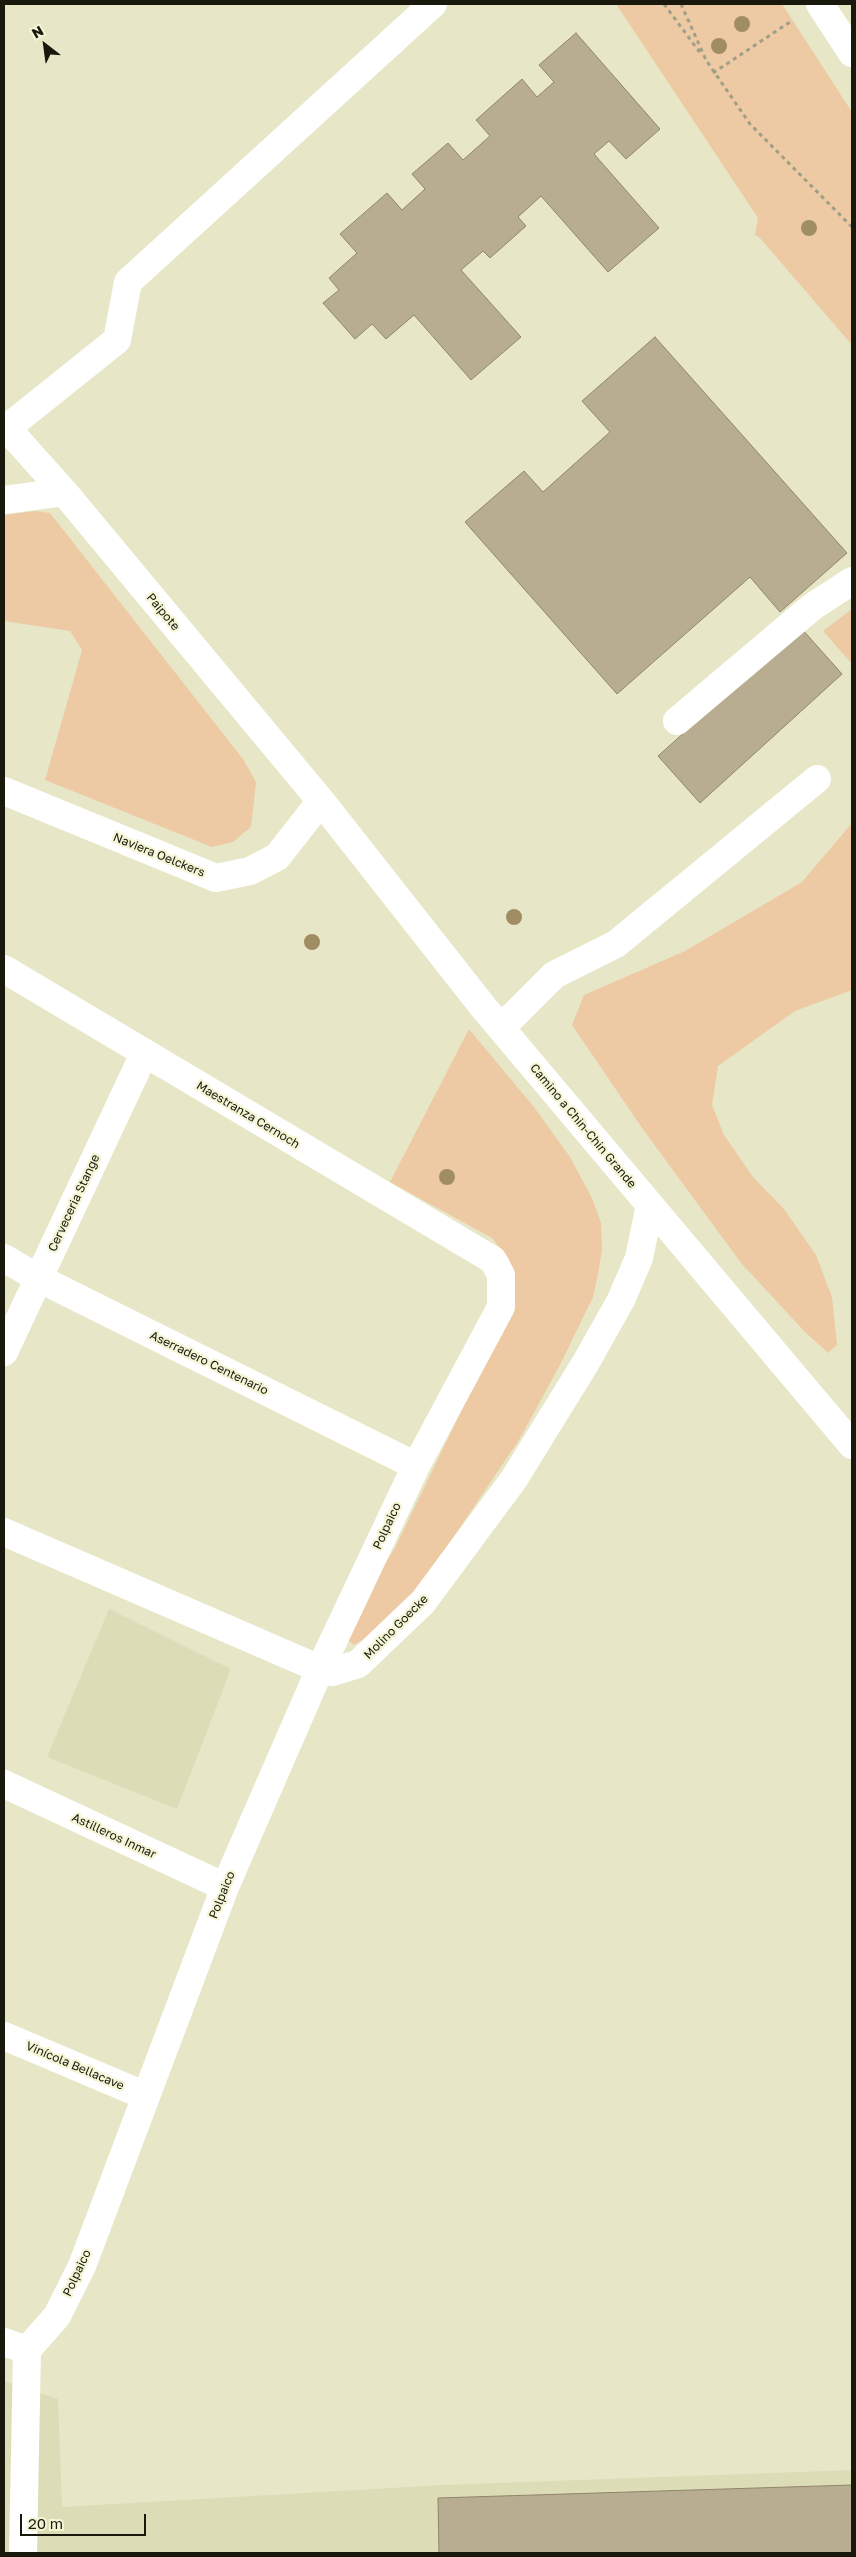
<!DOCTYPE html>
<meta charset="utf-8">
<style>
body{margin:0}
#map{position:relative;width:856px;height:2557px;overflow:hidden;background:#e7e7c8;font-family:"Golos Text",sans-serif}
canvas{display:block}
.frame{position:absolute;inset:0;border:5px solid #18180d;pointer-events:none}
.north{position:absolute;left:20px;top:20px;width:50px;height:50px;-webkit-text-stroke:4px #f4f5d5;paint-order:stroke;rotate:330deg;font-size:14px;font-weight:700;line-height:20px;text-align:center;color:#18180d}
.north::after{content:'';display:block;margin:auto;width:18px;height:22px;background:#18180d;clip-path:polygon(50% 0,100% 100%,50% 72%,0 100%)}
.scale{position:absolute;left:20px;top:2514px;width:126px;height:22px;box-sizing:border-box;border:2px solid #18180d;border-top:0;padding-left:6px;font-size:15px;line-height:18px;white-space:nowrap;color:#18180d;-webkit-text-stroke:4px #f4f5d5;paint-order:stroke}
</style>
<div id="map">
<canvas width="856" height="2557"></canvas>
<div class="frame"></div>
<div class="north">N</div>
<div class="scale">20 m</div>
</div>
<script>
const ctx = document.querySelector('canvas').getContext('2d');
ctx.lineJoin = 'round';
function paint(path, color) { ctx.fillStyle = color; ctx.fill(path, 'evenodd'); }
const poly = rows => new Path2D(rows.map(r => 'M' + r).join(''));
function stroke(path, color, width, dash) { ctx.strokeStyle = color; ctx.lineWidth = width; ctx.lineCap = dash ? 'butt' : 'round'; ctx.setLineDash(dash || []); ctx.stroke(path); }
function write(font, color, halo, rows, align = 'center') {
  ctx.font = font + ' "Golos Text",sans-serif'; ctx.lineWidth = 4.5; ctx.setLineDash([]); ctx.textBaseline = 'middle'; ctx.strokeStyle = halo; ctx.fillStyle = color; for (const [text, x, y, turn = 0] of rows) {
    ctx.save(); ctx.translate(x, y); ctx.rotate((+turn || 0) * Math.PI / 180); ctx.textAlign = isNaN(turn) ? turn : align; if (halo) ctx.strokeText(text, 0, 0); ctx.fillText(text, 0, 0); ctx.restore();
  }
}
const built = poly([
 [109,1609,231,1669,177,1809,47,1757],
 [4,2381,58,2399,62,2507,442,2485,852,2470,852,2553,4,2553]
]);
const green = poly([
 [616,4,782,4,852,112,852,345,759,237,755,235,758,218],
 [36,511,50,513,243,759,256,782,251,827,233,842,212,847,45,780,82,650,70,631,4,621,4,515],
 [852,609,852,664,823,631],
 [852,823,852,990,795,1011,718,1066,712,1105,724,1135,753,1177,784,1209,816,1255,832,1297,837,1345,828,1353,805,1332,741,1263,642,1128,572,1025,584,995,685,951,802,882],
 [469,1029,534,1107,570,1157,592,1198,601,1223,602,1250,598,1274,593,1297,560,1365,519,1440,419,1588,369,1636,354,1645,345,1638,347,1622,395,1548,493,1345,515,1286,509,1259,492,1238,390,1182]
]);
const building = poly([
 [576,33,660,129,626,159,609,141,594,154,659,228,608,272,541,196,518,217,526,226,490,258,483,251,461,270,521,337,471,380,414,315,386,339,372,324,355,339,323,303,339,290,329,278,357,253,340,234,387,193,402,210,425,189,412,174,448,143,463,160,490,136,476,120,522,79,537,97,554,82,539,65,576,33],
 [655,337,847,553,780,612,750,577,617,694,465,522,524,471,543,492,610,432,582,401,655,337],
 [801,628,842,674,700,803,658,756,801,628],
 [852,2485,852,2553,439,2553,438,2498,852,2485]
]);
const path = poly([
 [664,4,701,54],
 [681,4,706,60,750,124,852,227],
 [713,73,790,22]
]);
const minor = poly([
 [4,425,64,492,321,801,484,1008,852,1445],
 [7,428,117,340,128,282,433,4],
 [4,500,64,492],
 [677,721,812,607,852,581],
 [4,791,216,878,250,871,277,857,321,801],
 [4,969,493,1260,501,1275,501,1307,416,1466,320,1669,225,1887,82,2266,57,2316,27,2350,23,2553],
 [501,1028,554,975,616,944,817,779],
 [4,1258,38,1278,416,1466],
 [4,1352,144,1054],
 [4,1532,320,1669,332,1672,358,1664,423,1602,514,1479,585,1364,621,1300,639,1258,650,1205],
 [4,1784,225,1887],
 [4,2036,146,2096],
 [4,2342,27,2350]
]);
const highway = poly([
 [820,4,852,53]
]);
const trees = [
 [742,24],
 [719,46],
 [809,228],
 [514,917],
 [312,942],
 [447,1177]
];
const streetNames = [
 ["Paipote",163,612,50],
 ["Naviera Oelckers",159,855,22],
 ["Maestranza Cernoch",248,1115,31],
 ["Camino a Chin-Chin Grande",583,1126,50],
 ["Cerveceria Stange",74,1203,-65],
 ["Aserradero Centenario",209,1363,26],
 ["Polpaico",387,1526,-65],
 ["Molino Goecke",396,1627,-45],
 ["Astilleros Inmar",114,1836,25],
 ["Polpaico",222,1895,-68],
 ["Vinícola Bellacave",75,2066,23],
 ["Polpaico",77,2273,-65]
];
paint(built, '#dcddb6');
paint(green, '#edcaa3');
paint(building, '#b9ad91');
stroke(building, '#90856a', 1);
stroke(path, '#9f9f87', 3, [4, 4]);
stroke(minor, '#fff', 28);
stroke(highway, '#fff', 28);
ctx.fillStyle = '#a18d64';
for (const [x, y] of trees) { ctx.beginPath(); ctx.arc(x, y, 8, 0, 2 * Math.PI); ctx.fill(); }
write('12px', '#18180d', '#f4f5d5', streetNames);
</script>
